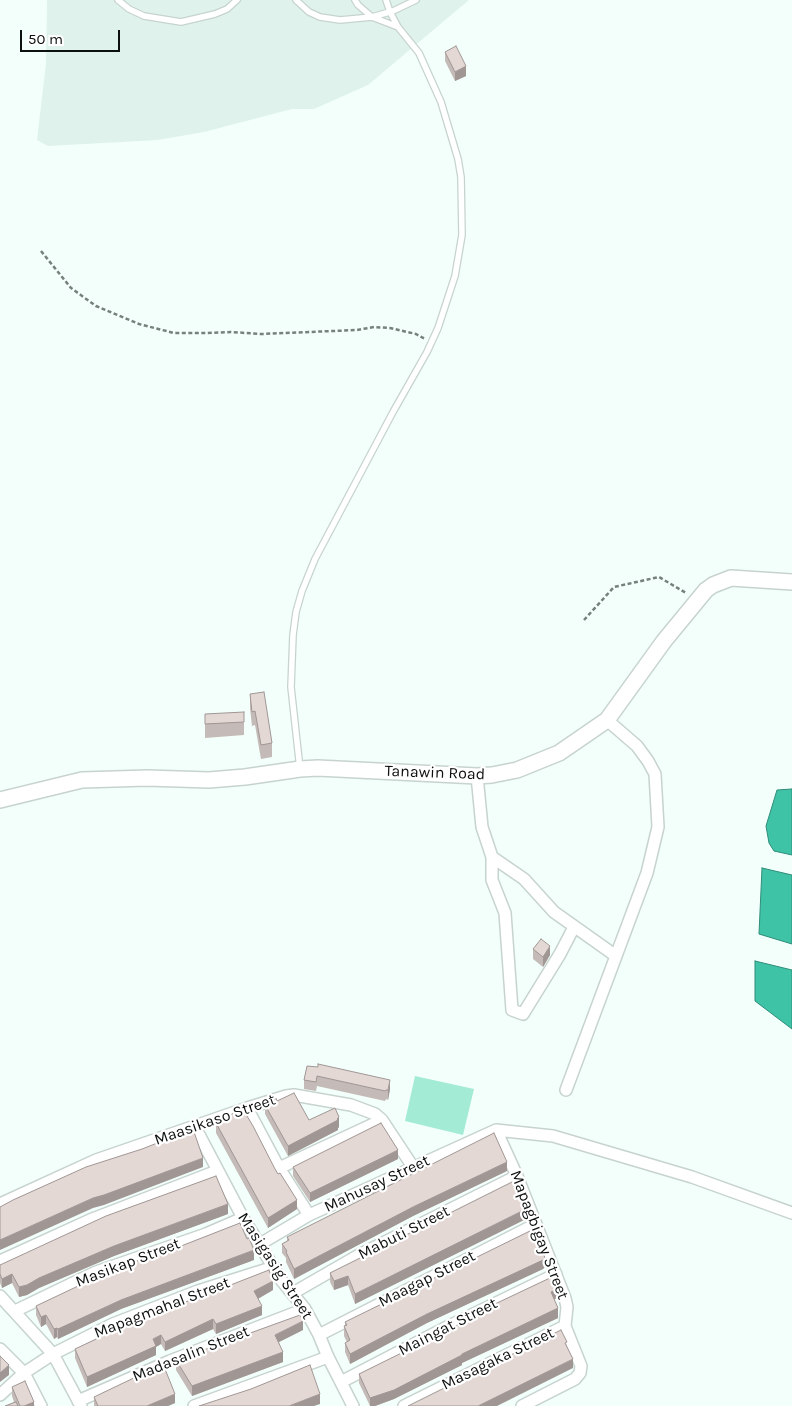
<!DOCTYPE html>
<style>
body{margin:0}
#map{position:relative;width:792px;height:1406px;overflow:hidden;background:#f2fffb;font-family:Karla,sans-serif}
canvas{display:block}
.scale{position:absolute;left:20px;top:30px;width:100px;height:22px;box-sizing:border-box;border:2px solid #0c100f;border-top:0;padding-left:6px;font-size:15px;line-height:18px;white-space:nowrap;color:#0c100f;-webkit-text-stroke:4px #fff;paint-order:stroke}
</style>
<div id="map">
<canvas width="792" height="1406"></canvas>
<div class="scale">50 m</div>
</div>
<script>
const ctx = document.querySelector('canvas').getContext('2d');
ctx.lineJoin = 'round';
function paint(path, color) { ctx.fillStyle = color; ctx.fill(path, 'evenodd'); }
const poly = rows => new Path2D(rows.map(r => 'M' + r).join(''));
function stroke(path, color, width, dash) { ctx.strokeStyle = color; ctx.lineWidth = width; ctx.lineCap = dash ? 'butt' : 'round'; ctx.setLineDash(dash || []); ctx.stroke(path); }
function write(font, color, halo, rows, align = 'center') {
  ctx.font = font + ' Karla,sans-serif'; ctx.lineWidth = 4.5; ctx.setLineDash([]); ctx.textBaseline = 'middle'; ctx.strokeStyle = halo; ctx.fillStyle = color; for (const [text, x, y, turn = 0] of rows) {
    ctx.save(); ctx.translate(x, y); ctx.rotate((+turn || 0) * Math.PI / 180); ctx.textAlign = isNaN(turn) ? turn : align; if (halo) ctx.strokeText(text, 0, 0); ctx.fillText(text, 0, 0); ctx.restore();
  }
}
const built = poly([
 [47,0,469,0,368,85,314,109,292,109,204,132,158,140,48,146,37,140,46,63]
]);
const green = poly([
 [415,1076,474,1089,463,1135,405,1121]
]);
const water = poly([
 [792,789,792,855,774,851,769,843,766,826,777,790,792,789],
 [762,868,792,875,792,944,759,934,762,868],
 [755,961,792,970,792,1029,755,1001,755,961]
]);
const path = poly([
 [41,251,71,288,96,306,139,324,174,333,206,333,231,332,261,334,357,330,374,327,390,328,416,334,425,339],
 [584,620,614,587,659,577,686,593]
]);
const service = poly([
 [118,0,129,9,144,16,181,22,215,14,227,9,237,0],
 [296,0,309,12,320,17,340,20,372,17,393,11,416,0],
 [355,0,358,5,372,17,398,27],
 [300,769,291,687,293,635,296,612,302,591,315,559,393,412,427,352,438,328,455,276,462,235,461,177,458,159,441,102,419,53,398,27,390,12,386,0]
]);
const minor = poly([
 [477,776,482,827,492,857,492,880,505,913,512,1010,523,1014,560,954,574,927],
 [492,857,524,879,554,912,616,956],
 [566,1090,647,873,658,827,655,774,648,761,637,746,607,720],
 [247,1108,279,1168,309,1215],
 [195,1127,243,1218,282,1281,305,1309,319,1335,328,1357,353,1406],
 [496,1130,517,1176,565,1298,567,1307,565,1326,581,1366,580,1373,575,1379,522,1406],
 [496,1130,553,1136,692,1177,792,1213],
 [279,1168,382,1120],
 [0,1204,96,1160,247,1108,286,1096,294,1095,351,1105,375,1114,382,1120,413,1167],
 [260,1244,309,1215,496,1130],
 [0,1261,90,1220,217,1171],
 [293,1293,359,1255,517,1176],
 [0,1296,53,1354,81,1406],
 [15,1311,96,1272,206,1234,243,1218],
 [319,1335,536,1224],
 [0,1349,24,1373,41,1406],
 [341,1382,449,1326,556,1274],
 [0,1395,24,1373,53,1354,113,1324,198,1291,274,1267],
 [78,1401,170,1361,305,1309],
 [194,1406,328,1357],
 [404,1406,565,1326]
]);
const tertiary = poly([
 [0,800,82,780,147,778,209,780,245,777,300,769,318,768,477,776,492,775,517,770,559,753,607,720,664,641,706,590,713,585,731,578,792,582]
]);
const wall = poly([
 [445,52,466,76,455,81,445,61],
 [250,694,272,743,272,757,261,759,255,725,252,726,250,708],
 [205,714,244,722,244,735,205,738],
 [533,949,550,955,543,967,533,959],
 [307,1066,390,1089,388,1100,386,1099,385,1101,317,1086,316,1091,304,1089,304,1080],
 [277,1101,309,1120,339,1127,338,1128,338,1130,288,1156,265,1114,265,1105],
 [216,1123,275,1169,297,1209,268,1228,216,1133],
 [398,1159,310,1202,293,1176,293,1167],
 [507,1171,413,1216,294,1279,286,1262,286,1258,282,1253,282,1244,287,1241,287,1237],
 [228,1214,114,1256,39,1288,27,1295,19,1297,12,1283,2,1288,0,1283,0,1265],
 [526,1219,355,1304,348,1285,334,1290,330,1282,330,1273],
 [254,1260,121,1309,58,1339,57,1337,54,1339,46,1324,41,1327,36,1315,36,1306],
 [545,1267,543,1269,427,1323,350,1364,345,1352,345,1343,347,1342,344,1336,344,1326,345,1326,345,1322],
 [273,1290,258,1299,262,1315,216,1334,213,1329,165,1351,161,1344,156,1347,156,1355,87,1387,75,1358,75,1349],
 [557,1298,554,1300,558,1318,462,1363,462,1365,394,1399,375,1406,370,1406,359,1383,359,1374],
 [303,1330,279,1342,283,1362,192,1396,176,1370,176,1360],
 [12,1387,34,1406,5,1406,14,1402,12,1396],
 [94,1397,175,1403,168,1406,94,1406]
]);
const shadedWall = poly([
 [466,66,466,76,455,81,455,72],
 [550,946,550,955,543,967,543,957],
 [390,1080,390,1089,388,1100,388,1090],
 [339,1117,339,1127,338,1128,338,1130,288,1156,288,1146],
 [398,1150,398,1159,310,1202,310,1193],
 [203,1158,203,1167,104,1205,93,1208,0,1250,0,1240,93,1198],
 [507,1162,507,1171,413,1216,294,1279,294,1269,413,1207],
 [297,1200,297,1209,268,1228,268,1218],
 [228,1204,228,1214,114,1256,39,1288,27,1295,19,1297,19,1287,39,1278,114,1246],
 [526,1209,526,1219,355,1304,355,1294],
 [254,1250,254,1260,121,1309,58,1339,58,1329,121,1300],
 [545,1258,545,1267,543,1269,427,1323,350,1364,350,1354,427,1314],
 [12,1274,12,1283,2,1288,2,1279],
 [348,1276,348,1285,334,1290,334,1281],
 [273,1281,273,1290,254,1301,254,1291],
 [557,1289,557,1298,551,1301,551,1292],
 [262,1306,262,1315,216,1334,216,1324],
 [558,1308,558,1318,462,1363,462,1365,394,1399,375,1406,370,1406,370,1398,462,1354],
 [46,1315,46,1324,41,1327,41,1317],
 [213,1319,213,1329,165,1351,165,1342],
 [303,1321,303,1330,275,1344,275,1335],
 [57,1328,57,1337,54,1339,54,1329],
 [161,1335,161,1344,156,1347,156,1355,87,1387,87,1377],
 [283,1352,283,1362,192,1396,192,1386],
 [573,1359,573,1368,497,1406,478,1406],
 [9,1365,9,1375,0,1382,0,1373],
 [175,1394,175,1403,168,1406,147,1406],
 [320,1394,320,1404,314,1406,289,1406],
 [34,1402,34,1406,24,1406]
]);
const building = poly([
 [456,46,466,66,455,72,445,52,456,46],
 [264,692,272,743,261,745,255,711,252,712,250,694,264,692],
 [244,712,244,722,205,724,205,714,244,712],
 [541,939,550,946,543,957,533,949,541,939],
 [318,1064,390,1080,388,1090,386,1090,385,1091,317,1076,316,1082,304,1080,307,1066,318,1067,318,1064],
 [294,1093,309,1120,335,1108,339,1117,337,1119,338,1120,288,1146,265,1105,276,1098,277,1101,294,1093],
 [241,1109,242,1112,244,1111,253,1126,275,1169,278,1174,280,1173,297,1200,268,1218,216,1123,241,1109],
 [381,1123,398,1150,310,1193,293,1167,381,1123],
 [193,1129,203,1158,104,1195,93,1198,0,1240,0,1207,13,1200,86,1167,142,1149,193,1129],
 [494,1133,507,1162,413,1207,294,1269,286,1252,287,1251,282,1244,289,1240,287,1237,494,1133],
 [216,1176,228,1204,114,1246,39,1278,27,1285,19,1287,12,1274,2,1279,0,1274,0,1265,106,1216,216,1176],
 [514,1181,526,1209,355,1294,348,1276,334,1281,330,1273,514,1181],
 [240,1223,247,1239,249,1238,254,1250,121,1300,58,1329,57,1328,54,1329,46,1315,41,1317,36,1306,116,1268,176,1248,240,1223],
 [534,1229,545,1258,543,1260,427,1314,350,1354,345,1343,350,1340,344,1326,347,1325,345,1322,534,1229],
 [269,1270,273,1281,254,1291,262,1306,216,1324,213,1319,165,1342,161,1335,153,1339,156,1346,87,1377,75,1349,143,1317,205,1295,269,1270],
 [552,1277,557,1289,551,1292,558,1308,462,1354,462,1355,394,1390,370,1398,359,1374,454,1327,478,1312,552,1277],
 [300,1315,303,1321,275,1335,283,1352,192,1386,176,1360,300,1315],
 [561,1330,567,1342,565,1343,573,1359,478,1406,408,1406,561,1330],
 [0,1356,9,1365,0,1373,0,1356],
 [163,1364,175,1394,147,1406,98,1406,94,1397,163,1364],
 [310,1365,320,1394,289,1406,199,1406,251,1389,310,1365],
 [25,1381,34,1402,24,1406,20,1406,12,1387,25,1381],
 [16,1402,18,1406,5,1406,16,1402]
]);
const streetNames = [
 ["Tanawin Road",435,773,2],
 ["Maasikaso Street",215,1120,-19],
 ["Mahusay Street",377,1184,-25],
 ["Mabuti Street",404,1233,-27],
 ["Mapagbigay Street",539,1235,69],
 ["Masikap Street",128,1263,-21],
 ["Masigasig Street",275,1266,57],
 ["Maagap Street",427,1279,-27],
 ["Mapagmahal Street",162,1308,-21],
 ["Maingat Street",448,1327,-27],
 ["Madasalin Street",191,1354,-22],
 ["Masagaka Street",498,1359,-26]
];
paint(built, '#dff3ec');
paint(green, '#a4ebd6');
paint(water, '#3ec3a6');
stroke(water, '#2f8d79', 1);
stroke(service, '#c7d3cf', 8);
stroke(minor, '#c7d3cf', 14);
stroke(tertiary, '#c7d3cf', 18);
stroke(path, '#77807d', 2.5, [4, 2.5]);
stroke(service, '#fff', 5.5);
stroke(minor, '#fff', 11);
stroke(tertiary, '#fff', 15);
paint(wall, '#c4bab7');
paint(shadedWall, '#a09795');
paint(building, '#e4d8d5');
stroke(building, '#a09795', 1);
write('16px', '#0c100f', '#fff', streetNames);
</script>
